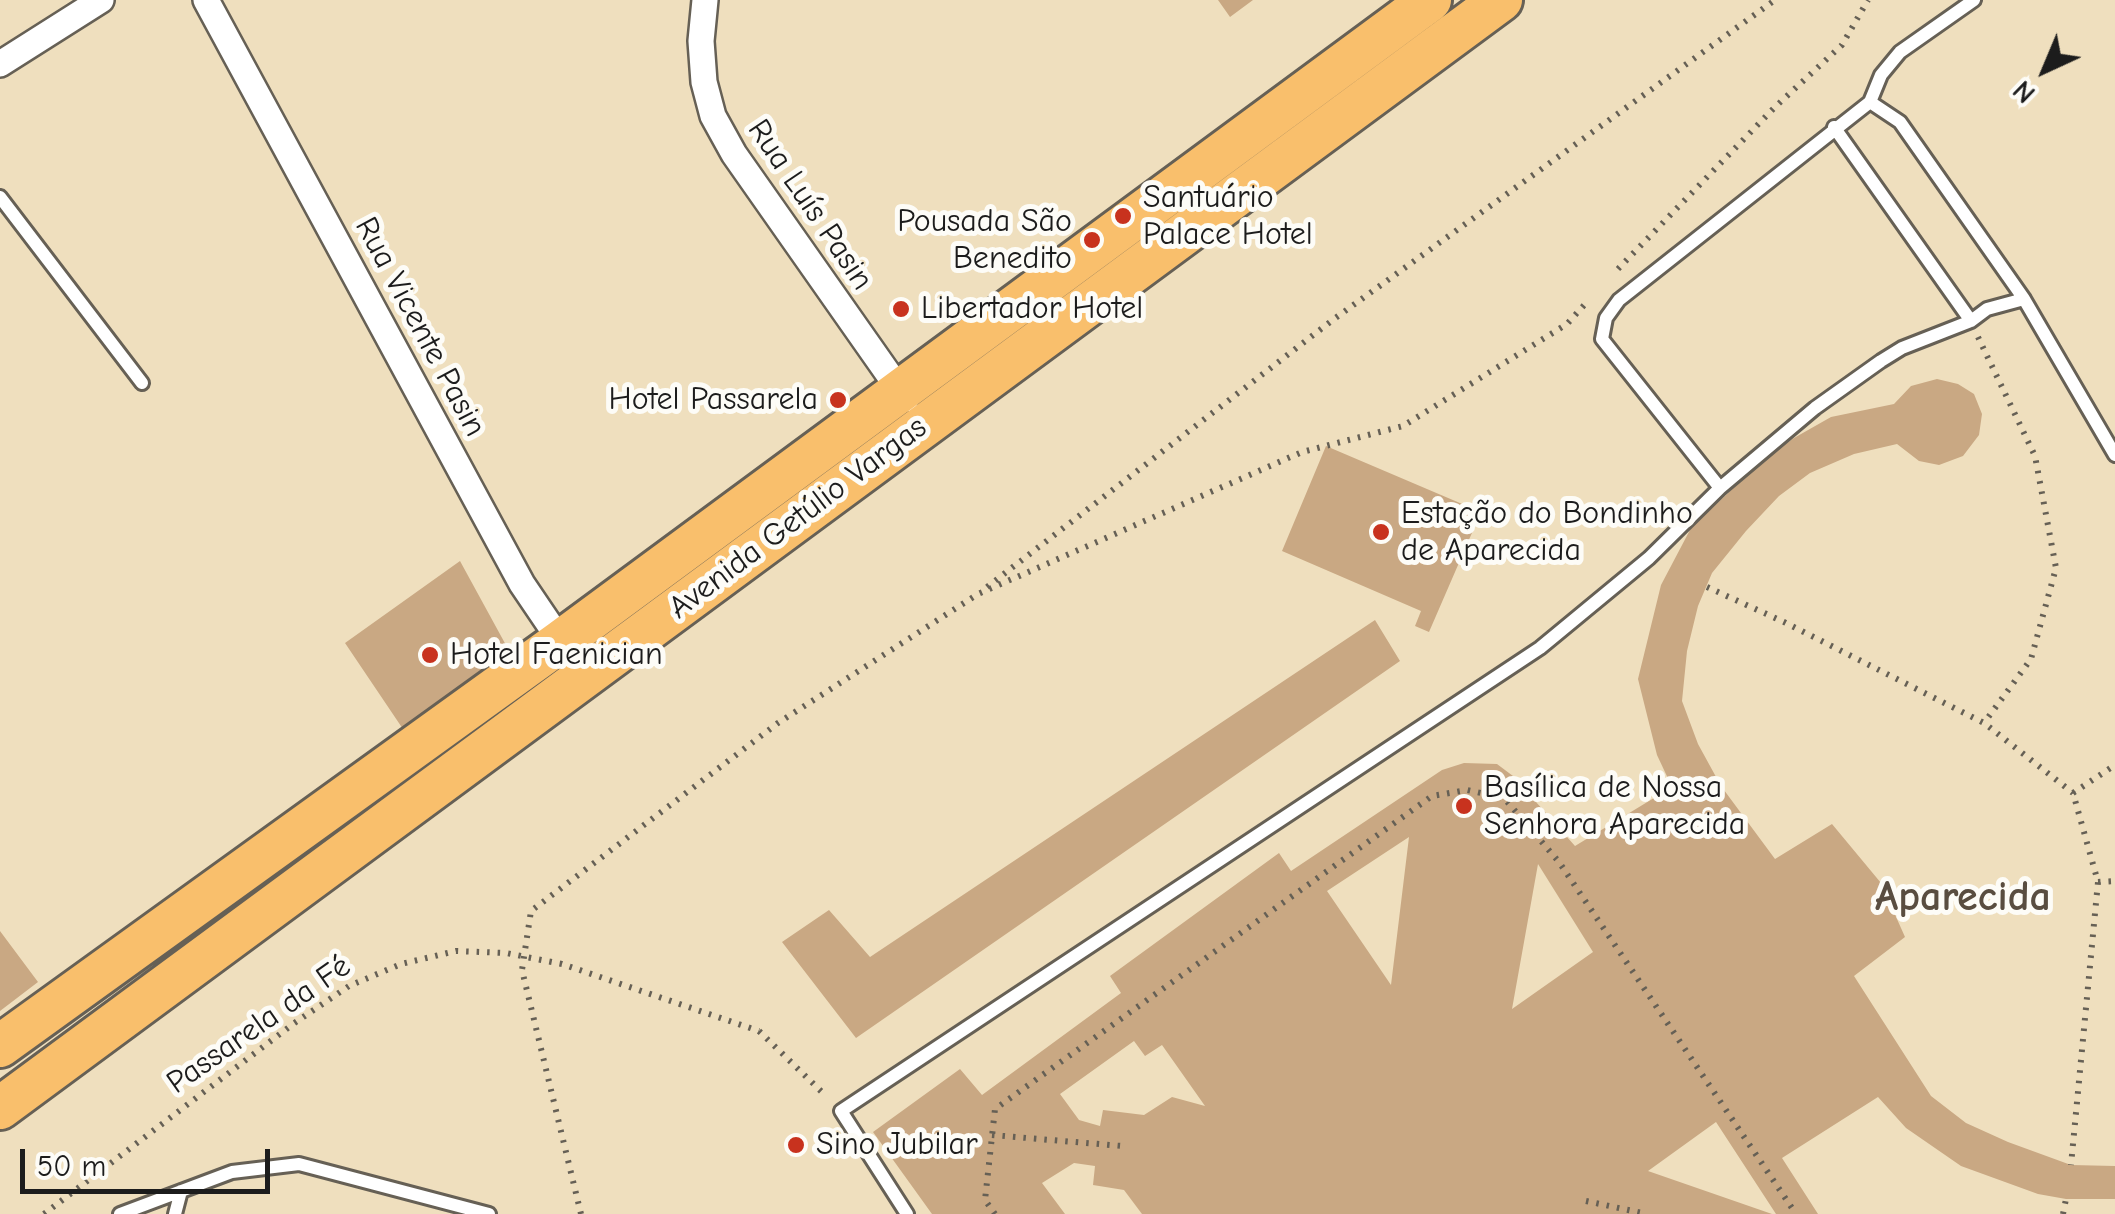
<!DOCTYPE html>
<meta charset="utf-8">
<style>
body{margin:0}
#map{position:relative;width:2115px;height:1214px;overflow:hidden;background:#efdfbe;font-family:"Comic Neue",sans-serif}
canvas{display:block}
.north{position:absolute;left:1995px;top:20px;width:100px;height:100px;-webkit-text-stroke:8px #fdfcf7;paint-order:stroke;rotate:224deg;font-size:28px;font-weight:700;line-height:40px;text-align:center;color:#1c1c1c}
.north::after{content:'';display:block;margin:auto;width:35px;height:45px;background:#1c1c1c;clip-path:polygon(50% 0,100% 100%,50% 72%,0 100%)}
.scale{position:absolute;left:20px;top:1149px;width:250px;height:45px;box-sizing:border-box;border:5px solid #1c1c1c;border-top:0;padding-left:12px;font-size:30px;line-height:35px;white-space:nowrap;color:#1c1c1c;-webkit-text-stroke:8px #fdfcf7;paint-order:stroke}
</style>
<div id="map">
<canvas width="2115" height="1214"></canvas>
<div class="north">N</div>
<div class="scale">50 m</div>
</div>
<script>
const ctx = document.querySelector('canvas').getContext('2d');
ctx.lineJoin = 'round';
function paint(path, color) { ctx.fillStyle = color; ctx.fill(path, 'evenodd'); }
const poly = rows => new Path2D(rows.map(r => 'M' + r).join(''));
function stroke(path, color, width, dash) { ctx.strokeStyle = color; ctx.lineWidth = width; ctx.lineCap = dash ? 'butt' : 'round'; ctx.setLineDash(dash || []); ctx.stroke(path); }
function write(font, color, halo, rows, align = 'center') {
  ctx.font = font + ' "Comic Neue",sans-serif'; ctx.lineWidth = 10; ctx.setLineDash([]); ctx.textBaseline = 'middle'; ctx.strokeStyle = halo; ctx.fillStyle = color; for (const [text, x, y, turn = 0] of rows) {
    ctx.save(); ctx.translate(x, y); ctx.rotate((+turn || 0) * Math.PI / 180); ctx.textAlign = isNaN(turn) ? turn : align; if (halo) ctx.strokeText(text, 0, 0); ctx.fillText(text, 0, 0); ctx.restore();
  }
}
const building = poly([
 [1218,0,1253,0,1230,17],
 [1937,379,1958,384,1974,394,1982,414,1979,435,1963,456,1939,465,1919,461,1897,444,1854,454,1810,473,1779,496,1746,531,1712,573,1698,606,1687,651,1682,701,1698,744,1721,786,1775,859,1832,824,1881,883,1905,937,1854,976,1931,1096,1966,1123,2008,1142,2071,1165,2115,1166,2115,1199,2066,1199,2038,1194,1961,1166,1906,1128,1878,1097,1782,1158,1818,1214,1776,1214,1716,1122,1648,1171,1772,1214,1142,1214,1124,1190,1093,1185,1095,1166,1074,1163,1042,1183,1065,1214,932,1214,873,1132,960,1069,982,1095,1121,993,1110,976,1279,853,1291,871,1442,770,1464,763,1497,764,1513,776,1575,846,1672,787,1657,755,1638,679,1661,585,1691,528,1763,460,1794,438,1831,417,1894,404,1911,386],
 [1409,837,1391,985,1327,891],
 [1538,864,1593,952,1512,1009],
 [1134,1041,1145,1056,1162,1045,1205,1106,1172,1097,1144,1115,1103,1110,1100,1126,1079,1120,1060,1094],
 [1326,446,1481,512,1429,632,1415,626,1421,611,1282,551],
 [460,561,507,647,509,663,409,738,345,643],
 [1375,620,1400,661,856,1038,782,942,829,910,870,957],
 [0,931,38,982,0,1011]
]);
const path = poly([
 [1618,269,1775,107,1842,45,1868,0],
 [1978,337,2035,456,2056,568,2031,659,1984,723],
 [987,587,1334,319,1775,0],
 [1707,587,1784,622,1984,723,2073,793,2098,882,2071,1165],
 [2073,793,2115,765],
 [2098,882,2115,881],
 [759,1031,826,1096],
 [992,1135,1122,1146],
 [1586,1201,1647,1214],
 [581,1214,522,970,531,911,778,723,978,594,1302,452,1403,426,1567,324,1586,303],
 [995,1214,985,1200,995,1109,1432,796,1467,790,1504,798,1559,862,1796,1214],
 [2063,1214,2066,1199]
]);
const lane = poly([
 [1974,0,1900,52,1881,75,1870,102,1619,300,1606,318,1602,339,1720,488,1815,408,1881,361,1902,348,1971,321,1987,309,2024,299],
 [1870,102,1900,122,2024,299,2115,455],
 [1834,127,1971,321],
 [0,197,142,383],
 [120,1214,232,1172,299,1164,489,1214],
 [175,1214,181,1191],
 [907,1214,841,1111,1540,648,1649,558,1720,488]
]);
const street = poly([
 [206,0,522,584,566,649],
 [705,0,701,41,704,82,713,116,734,154,906,399],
 [0,64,101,0]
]);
const primary = poly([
 [0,1046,560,642,1430,0],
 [0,1108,1501,0]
]);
const pathBridge = poly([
 [44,1214,293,1024,349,986,401,964,456,951,506,953,562,964,759,1031]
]);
const markers = [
 [1123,216,10,"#c8321e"],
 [1092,240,10,"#c8321e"],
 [901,309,10,"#c8321e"],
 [838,400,10,"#c8321e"],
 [1381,532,10,"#c8321e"],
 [430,655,10,"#c8321e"],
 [1464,806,10,"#c8321e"],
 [796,1145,10,"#c8321e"]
];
const poiNames = [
 ["Santuário",1143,198],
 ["Palace Hotel",1143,235],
 ["Pousada São",1072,222,"right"],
 ["Benedito",1072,259,"right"],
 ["Libertador Hotel",921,309],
 ["Hotel Passarela",818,400,"right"],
 ["Estação do Bondinho",1401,514],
 ["de Aparecida",1401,551],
 ["Hotel Faenician",450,655],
 ["Basílica de Nossa",1484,788],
 ["Senhora Aparecida",1484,825],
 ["Sino Jubilar",816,1145]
];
const streetNames = [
 ["Rua Luís Pasin",810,205,56],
 ["Rua Vicente Pasin",420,327,62],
 ["Avenida Getúlio Vargas",798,518,-37],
 ["Passarela da Fé",259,1025,-35]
];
const districtNames = [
 ["Aparecida",1963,898]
];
paint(building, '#c9a883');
stroke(lane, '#666055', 18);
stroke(street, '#666055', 30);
stroke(primary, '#666055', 48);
stroke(path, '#666055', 6, [2.5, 8]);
stroke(lane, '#fff', 12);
stroke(street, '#fff', 25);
stroke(primary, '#f9bf6c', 42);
stroke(pathBridge, '#666055', 6, [2.5, 8]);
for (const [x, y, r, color] of markers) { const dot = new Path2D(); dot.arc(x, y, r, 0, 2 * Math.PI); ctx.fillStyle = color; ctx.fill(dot); stroke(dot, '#fdfcf7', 4); }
write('32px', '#1c1c1c', '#fdfcf7', poiNames, 'left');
write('32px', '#1c1c1c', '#fdfcf7', streetNames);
write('bold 42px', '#594d40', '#fdfcf7', districtNames);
</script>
